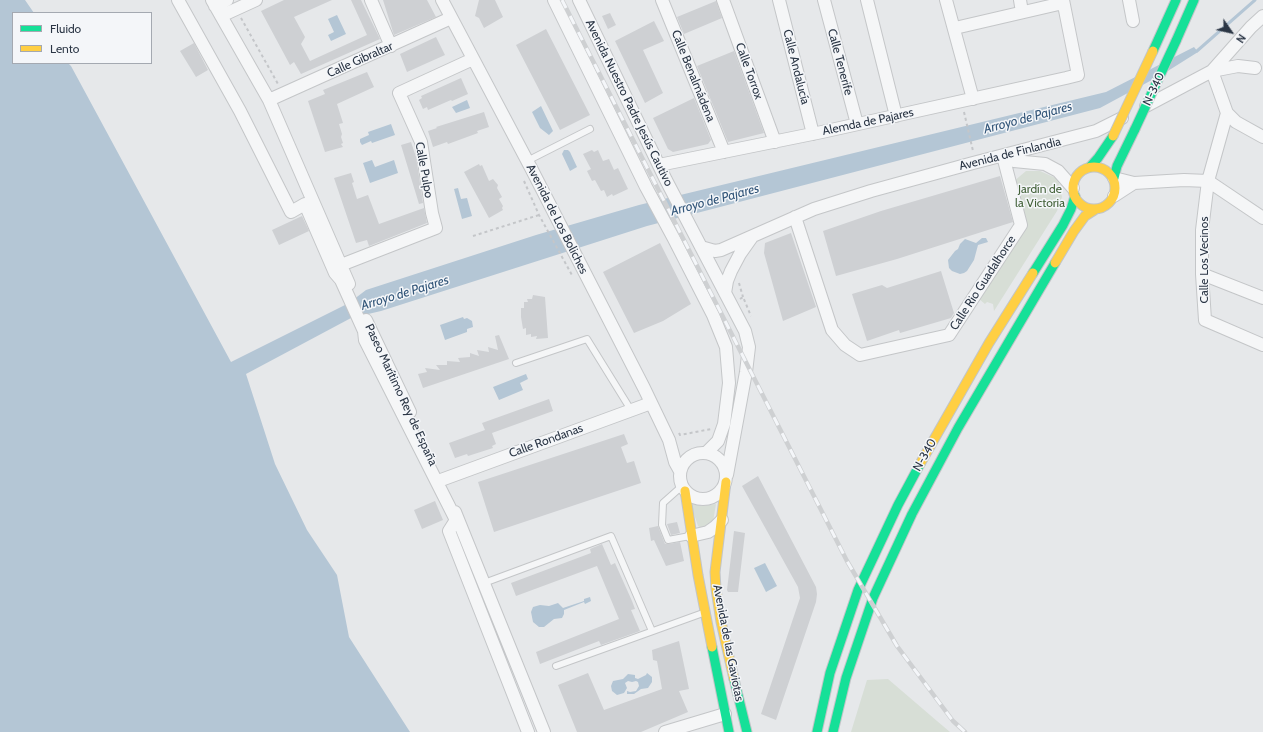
<!DOCTYPE html>
<meta charset="utf-8">
<style>
body{margin:0}
#map{position:relative;width:1263px;height:732px;overflow:hidden;background:#e6e8ea;font-family:Cabin,sans-serif}
canvas{display:block}
.legend{position:absolute;left:12px;top:12px;width:140px;height:52px;box-sizing:border-box;background:#f4f6f9;border:1px solid #a4a9b1;margin:0;padding:5px 7px;list-style:none;font-size:12px;color:#2b3645}
.legend li{display:flex;align-items:center;gap:8px;height:20px}
.legend b{width:20px;border:1px solid #a4a9b1}
.north{position:absolute;left:1211px;top:12px;width:40px;height:40px;-webkit-text-stroke:3px #f4f6f9;paint-order:stroke;rotate:124deg;font-size:11px;font-weight:700;line-height:16px;text-align:center;color:#2b3645}
.north::after{content:'';display:block;margin:auto;width:14px;height:18px;background:#2b3645;clip-path:polygon(50% 0,100% 100%,50% 72%,0 100%)}
</style>
<div id="map">
<canvas width="1263" height="732"></canvas>
<ul class="legend">
<li><b style="height:5px;background:#16e098"></b>Fluido</li>
<li><b style="height:5px;background:#ffcf43"></b>Lento</li>
</ul>
<div class="north">N</div>
</div>
<script>
const ctx = document.querySelector('canvas').getContext('2d');
ctx.lineJoin = 'round';
function paint(path, color) { ctx.fillStyle = color; ctx.fill(path, 'evenodd'); }
const poly = rows => new Path2D(rows.map(r => 'M' + r).join(''));
function stroke(path, color, width, dash) { ctx.strokeStyle = color; ctx.lineWidth = width; ctx.lineCap = dash ? 'butt' : 'round'; ctx.setLineDash(dash || []); ctx.stroke(path); }
function write(font, color, halo, rows, align = 'center') {
  ctx.font = font + ' Cabin,sans-serif'; ctx.lineWidth = 3; ctx.setLineDash([]); ctx.textBaseline = 'middle'; ctx.strokeStyle = halo; ctx.fillStyle = color; for (const [text, x, y, turn = 0] of rows) {
    ctx.save(); ctx.translate(x, y); ctx.rotate((+turn || 0) * Math.PI / 180); ctx.textAlign = isNaN(turn) ? turn : align; if (halo) ctx.strokeText(text, 0, 0); ctx.fillText(text, 0, 0); ctx.restore();
  }
}
const green = poly([
 [1026,171,1040,171,1058,179,1062,197,1057,211,994,311,993,304,987,302,985,304,979,299,1025,227,1013,182],
 [690,502,702,506,716,504,713,522,702,529,698,526],
 [888,679,937,721,950,732,851,732,867,680]
]);
const water = poly([
 [0,0,25,0,34,13,13,13,13,63,68,63,71,66,231,362,349,303,366,290,536,235,639,205,1106,92,1194,47,1198,52,1163,74,1100,108,647,226,381,311,351,318,246,374,275,464,307,530,337,575,349,637,410,732,0,732],
 [337,15,346,34,331,41,328,35,334,32,328,19],
 [467,100,470,108,456,113,452,107],
 [541,106,553,131,549,135,540,128,532,112],
 [391,124,395,135,372,143,371,141,362,145,360,142,360,139,369,135,368,132],
 [564,150,568,150,570,152,577,167,570,171,562,154],
 [372,160,375,167,394,160,398,173,370,183,363,163],
 [458,188,461,199,467,198,472,216,462,219,454,189],
 [982,238,986,238,988,242,978,245,974,260,967,271,964,273,960,274,952,271,949,268,948,260,955,251,958,249,960,244,965,239,976,243],
 [463,317,464,319,467,318,472,321,473,327,467,329,467,332,445,340,440,325],
 [526,374,528,379,520,383,523,390,499,400,493,387],
 [765,563,777,586,766,592,754,568],
 [590,597,591,601,585,604,584,602,564,610,564,614,562,618,554,619,544,627,539,627,533,622,531,612,533,607,540,605,549,606,558,603,563,608,584,601,584,599],
 [647,673,652,677,652,682,648,688,641,689,634,694,627,694,627,691,630,692,636,691,639,686,638,682,636,681,632,682,628,681,625,683,627,688,624,693,617,695,612,691,611,686,613,681,623,679,628,674,635,675,635,678,638,679,646,675]
]);
const stream = poly([
 [1197,51,1255,0]
]);
const building = poly([
 [284,0,332,0,294,17,305,37,304,39,301,44,310,61,367,35,351,0,361,0,380,39,301,74,294,62,290,65,261,11],
 [383,0,427,0,436,17,394,35],
 [479,0,495,0,503,17,484,28,479,18,475,16],
 [716,1,722,18,684,34,677,17],
 [610,13,616,25,608,29,602,16],
 [654,21,664,41,643,50,663,93,645,103,615,41],
 [546,29,590,115,560,130,516,45],
 [436,37,445,55,407,72,400,54],
 [194,43,208,70,196,77,180,51],
 [734,51,764,133,728,142,697,66],
 [367,72,374,87,337,104,343,123,339,124,342,134,341,137,343,143,341,144,343,147,325,152,308,101,325,94,323,90],
 [461,78,468,94,452,101,451,100,428,110,427,107,423,109,419,100,422,98,421,96],
 [694,98,711,140,708,144,673,152,668,149,653,118],
 [484,112,489,127,477,131,478,133,448,144,447,142,433,147,428,131,437,128,436,127],
 [411,142,416,157,423,203,419,204,401,145],
 [592,150,594,152,598,150,603,161,609,159,614,170,618,168,628,189,613,196,612,194,607,197,604,190,601,191,595,180,592,181,587,171,591,169,583,154],
 [479,164,480,166,482,165,489,181,493,179,498,185,497,188,502,197,499,199,503,206,502,208,503,210,489,218,464,172],
 [351,173,354,182,352,183,357,199,368,195,379,224,424,208,427,223,369,246,367,240,356,243,334,178],
 [1000,176,1013,222,897,259,836,276,823,231,881,211],
 [302,216,309,231,279,245,272,230],
 [791,233,816,307,783,321,764,253,765,243],
 [660,243,691,304,663,321,634,333,603,272],
 [941,271,954,313,951,318,900,333,899,330,867,341,852,294,882,285,887,288],
 [533,295,545,297,548,338,536,339,537,336,531,337,531,334,526,335,526,328,523,329,521,317,521,308,524,308,524,302,528,302,527,299,532,299],
 [499,335,509,359,423,388,418,374,427,372,425,368,440,370,436,365,447,365,447,361,460,362,458,358,470,357,470,353,479,356,477,350,489,352,488,347,498,350,495,336],
 [549,399,553,411,492,433,496,444,492,446,493,448,468,456,467,454,455,458,449,443,485,430,482,423],
 [624,434,628,444,621,447,627,463,634,461,641,483,494,532,478,482],
 [758,476,816,587,817,594,816,602,776,720,761,714,800,598,798,587,742,486],
 [435,501,443,520,422,529,414,510],
 [677,522,680,533,671,535,667,524],
 [658,526,665,544,669,544,680,542,684,561,666,566,654,540,651,541,649,528],
 [734,531,745,533,738,592,728,592,727,590],
 [602,544,611,565,615,563,632,601,635,609,631,610,640,631,601,645,599,641,540,664,536,652,619,619,597,566,516,596,511,583,591,553,590,549],
 [679,641,689,689,679,691,688,712,641,732,577,732,558,685,588,673,604,710,662,689,657,661,653,660,652,650]
]);
const path = poly([
 [241,18,278,84],
 [964,112,973,151],
 [524,181,539,215,573,277],
 [473,236,539,215],
 [739,283,743,297],
 [740,299,743,297,751,316],
 [679,433,680,435,711,429]
]);
const lane = poly([
 [527,161,590,129],
 [516,363,587,339,631,410],
 [681,487,663,503,662,525,668,540,690,536],
 [484,583,611,536,652,631],
 [556,666,703,613]
]);
const street = poly([
 [178,0,240,111,291,212,305,204,335,273,341,280,364,331,365,340,456,520,449,531,528,732],
 [212,0,269,100,349,284],
 [371,0,391,46],
 [442,0,531,168,644,388,669,440,675,462,680,471],
 [554,0,646,187,674,239,713,315,726,347,729,383,724,424,718,441,706,453],
 [579,0,666,180,745,331,749,347,746,372,727,475],
 [662,0,724,152],
 [723,0,775,142],
 [779,0,813,134],
 [824,0,857,124],
 [867,0,896,116],
 [946,0,973,99],
 [1020,0,1022,12],
 [1129,0,1133,21],
 [215,6,227,0],
 [221,16,256,0],
 [955,28,1063,3],
 [1212,71,1227,113,1208,181,1202,230,1202,274,1205,320,1263,345],
 [1212,71,1251,27,1263,16],
 [269,100,451,18],
 [1146,106,1212,71,1238,66,1255,68],
 [1227,113,1236,122,1263,137],
 [1003,156,1014,161,1045,164,1058,171,1073,188],
 [659,165,822,132,1066,78,1078,75,1063,0],
 [1114,178,1134,183,1184,180,1208,181,1263,218],
 [1114,196,1134,183],
 [795,217,832,330,845,345,860,355,949,335,1021,225,1003,156],
 [701,247,715,251,721,250,814,209,871,191,973,163,1096,131,1122,118],
 [341,265,436,228,432,213,421,142,399,93,473,59],
 [1202,274,1263,298],
 [725,293,727,281,731,271,740,254,752,237],
 [366,320,410,412],
 '680 476a23 23 0 1 1 46 0a23 23 0 1 1-46 0Z',
 [441,480,651,403],
 [455,512,544,732],
 [691,536,708,532,715,527,722,520],
 [665,732,725,714]
]);
const fast = poly([
 [1176,41,1194,0],
 [1153,51,1176,0],
 [1090,167,1098,158,1113,136],
 [1114,178,1117,166,1135,129],
 [1033,273,1063,225,1071,209,1075,196],
 [712,647,729,732],
 [734,679,747,732],
 [817,732,830,673,858,590,898,505,920,464],
 [833,732,846,678,873,598,912,514,958,428,1055,263]
]);
const slow = poly([
 '1073 188a21 21 0 1 1 42 0a21 21 0 1 1-42 0Z',
 [1055,263,1074,231,1085,216,1096,209],
 [920,464,989,343,1033,273],
 [726,482,715,572,716,589,721,622,734,679],
 [685,491,698,575,712,647]
]);
const rail = poly([
 [562,0,847,561,897,646,953,721,965,732]
]);
const fastBridge = poly([
 [1135,129,1176,41]
]);
const slowBridge = poly([
 [1113,136,1153,51]
]);
const streetNames = [
 ["Calle Gibraltar",360,60,-24],
 ["Calle Tenerife",840,62,75],
 ["Calle Andalucía",796,67,76],
 ["Calle Torrox",749,71,70],
 ["Calle Benalmádena",693,76,68],
 ["N-340",1154,89,-65],
 ["Avenida Nuestro Padre Jesús Cautivo",629,103,64],
 ["Alemda de Pajares",868,122,-12],
 ["Avenida de Finlandia",1010,154,-14],
 ["Calle Pulpo",424,170,80],
 ["Avenida de Los Boliches",557,219,63],
 ["Calle Los Vecinos",1204,260,-90],
 ["Calle Rio Guadalhorce",983,283,-57],
 ["Paseo Marítimo Rey de España",401,395,65],
 ["Calle Rondanas",546,441,-20],
 ["N-340",925,455,-61],
 ["Avenida de las Gaviotas",728,643,79]
];
const parkNames = [
 ["Jardín de",1040,189],
 ["la Victoria",1040,203]
];
const waterNames = [
 ["Arroyo de Pajares",1028,118,-15],
 ["Arroyo de Pajares",715,200,-15],
 ["Arroyo de Pajares",405,293,-17]
];
paint(green, '#d7ded6');
paint(water, '#b4c6d5');
stroke(stream, '#b4c6d5', 3);
paint(building, '#ced0d3');
stroke(lane, '#c4c6c8', 8);
stroke(street, '#c4c6c8', 14);
stroke(fast, '#c2c5c8', 11);
stroke(slow, '#c2c5c8', 11);
stroke(path, '#c4c6c9', 2, [3, 3]);
stroke(lane, '#f5f6f7', 6);
stroke(street, '#f5f6f7', 12);
stroke(fast, '#16e098', 9);
stroke(slow, '#ffcf43', 9);
stroke(rail, '#ced0d2', 4.5);
stroke(rail, '#f4f6f9', 3, [9]);
stroke(fastBridge, '#c2c5c8', 11, []);
stroke(slowBridge, '#c2c5c8', 11, []);
stroke(fastBridge, '#16e098', 9);
stroke(slowBridge, '#ffcf43', 9);
write('12px', '#2b3645', '#f4f6f9', streetNames);
write('12px', '#426138', '#f4f6f9', parkNames);
write('italic 13px', '#34577a', '#f4f6f9', waterNames);
</script>
